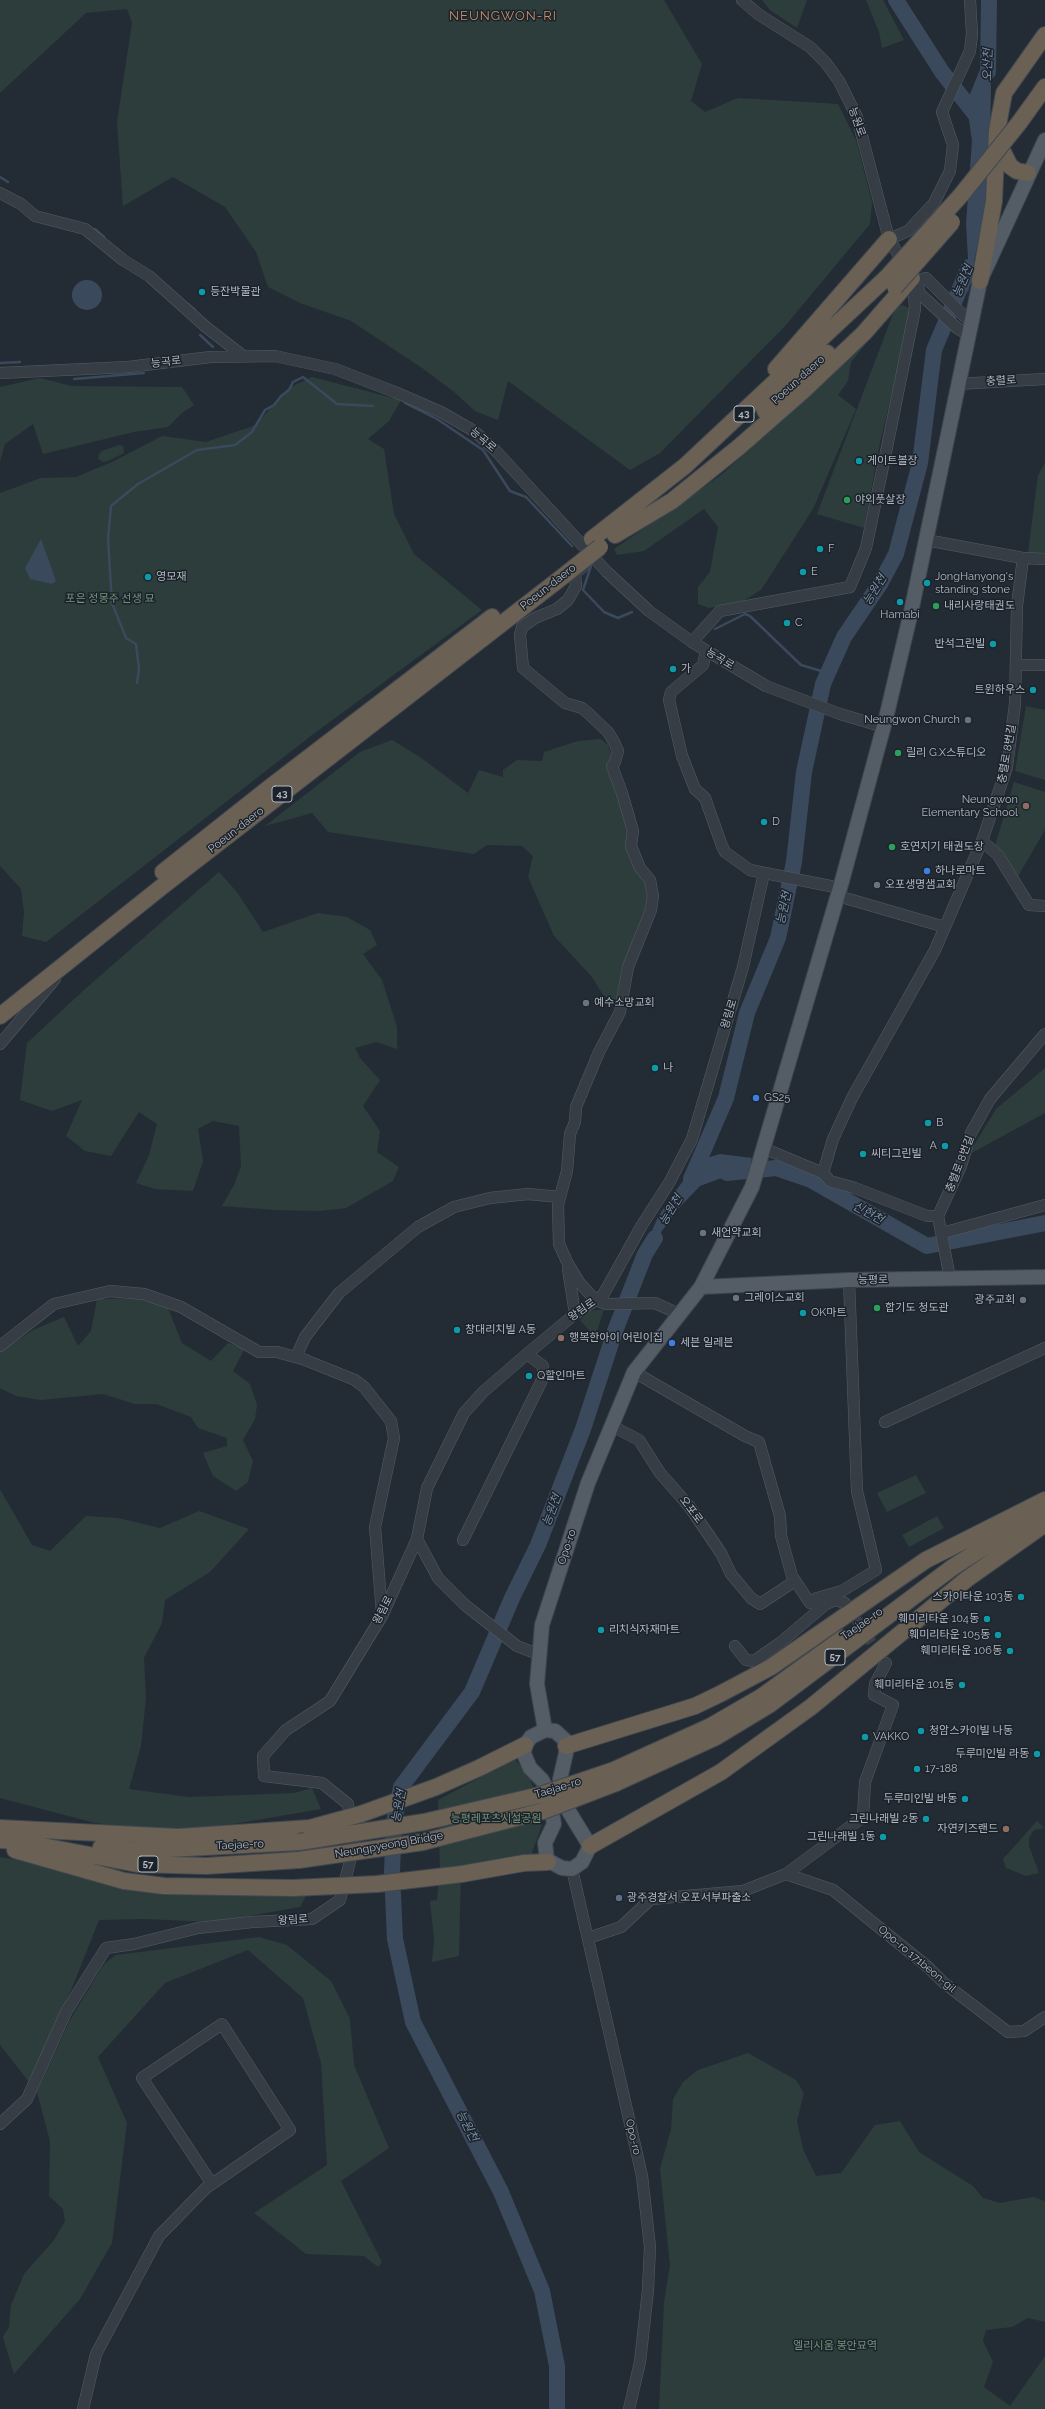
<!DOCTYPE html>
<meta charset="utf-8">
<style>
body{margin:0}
canvas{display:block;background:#232b34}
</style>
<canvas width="1045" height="2409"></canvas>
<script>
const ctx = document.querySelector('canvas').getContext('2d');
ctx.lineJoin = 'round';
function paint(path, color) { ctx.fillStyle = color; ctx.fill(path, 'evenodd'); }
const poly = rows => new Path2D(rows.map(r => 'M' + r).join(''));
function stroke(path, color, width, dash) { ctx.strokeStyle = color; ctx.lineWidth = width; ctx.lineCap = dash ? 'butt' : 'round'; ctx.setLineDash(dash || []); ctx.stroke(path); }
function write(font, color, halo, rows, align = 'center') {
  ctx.font = font + ' Raleway,"Noto Sans KR",sans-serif'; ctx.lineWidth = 3; ctx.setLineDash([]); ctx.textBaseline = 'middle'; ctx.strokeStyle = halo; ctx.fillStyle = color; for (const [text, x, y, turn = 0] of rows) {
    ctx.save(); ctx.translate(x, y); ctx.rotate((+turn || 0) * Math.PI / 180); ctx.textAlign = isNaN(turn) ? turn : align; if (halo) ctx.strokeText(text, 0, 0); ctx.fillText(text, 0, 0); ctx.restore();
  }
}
const green = poly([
 [0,0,664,0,702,64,691,101,705,112,738,98,838,104,856,140,872,202,870,224,786,325,660,453,630,470,508,381,498,420,475,411,453,391,422,368,351,321,300,303,268,287,256,252,225,207,173,177,123,206,117,122,132,23,127,9,86,13,0,93],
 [762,0,807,0,797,28,770,10],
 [866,0,883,0,904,40,882,48,879,32],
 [902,305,912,309,880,443,864,528,817,514,893,314,896,308],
 [891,313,851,362,848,381,838,395,856,409,813,509,761,590,743,601,709,608,698,604,698,587,710,572,718,527,704,509,644,551,617,555,614,549,721,475,823,383],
 [312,377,401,400,389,421,368,439,384,449,394,514,414,554,482,610,312,735,46,942,22,936,24,912,21,889,0,866,0,493,41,478,76,477,112,462,162,436,206,442,256,425,287,389],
 [40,378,72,386,182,387,194,405,182,413,168,427,134,432,43,454,33,424,5,444,0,462,0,387],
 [119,445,123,446,124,453,108,461,103,462,98,459,99,454,102,451],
 [1045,463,1045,555,1028,553,1038,475],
 [1026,706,1045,710,1045,780,1015,771],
 [601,739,608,745,613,759,610,768,647,881,651,898,621,998,614,1001,603,995,592,977,554,936,528,877,533,856,522,846,487,845,474,854,328,832,312,813,265,826,360,752,392,740,420,757,468,793,479,770,503,777,503,770,517,760,542,761,544,752,578,741],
 [1014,782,1045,792,1045,830,1017,878,995,846],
 [219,872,237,892,263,932,318,913,347,917,370,930,377,945,363,954,382,980,397,1027,397,1049,377,1042,355,1048,360,1058,380,1080,363,1106,380,1131,377,1152,399,1167,393,1181,346,1208,320,1211,276,1210,222,1206,235,1183,241,1166,239,1126,213,1121,198,1129,203,1161,193,1191,155,1189,136,1183,149,1155,157,1124,139,1112,111,1156,85,1151,66,1136,82,1100,52,1111,20,1100,27,1043,85,989],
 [1045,1068,1045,1113,968,1155,996,1109],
 [883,1220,927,1237,941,1236,941,1243,928,1245],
 [142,1298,168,1308,182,1343,211,1361,228,1343,245,1348,233,1371,250,1384,257,1405,255,1419,243,1440,253,1461,248,1482,236,1491,213,1476,203,1453,227,1446,227,1438,198,1428,191,1417,156,1404,135,1404,103,1394,41,1400,16,1396,0,1388,0,1352,33,1330,64,1317,78,1346,91,1331,97,1299],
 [604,1309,595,1337,580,1320,589,1311],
 [916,1475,926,1493,887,1512,877,1493],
 [0,1489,32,1545,50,1551,86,1516,118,1518,160,1528,199,1511,249,1529,210,1572,165,1600,162,1623,144,1658,146,1698,141,1746,129,1789,189,1797,294,1793,312,1788,321,1809,181,1833,95,1823,0,1798],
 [937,1516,944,1528,909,1547,902,1535],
 [515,1759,530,1779,539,1803,542,1825,530,1858,461,1868,459,1956,432,1962,434,1939,430,1901,437,1900,440,1869,438,1800],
 [1037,1821,1044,1828,1034,1830,1029,1838,1029,1846,1039,1873,1026,1876,1006,1868,1003,1859],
 [0,1857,75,1870,307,1894,300,1907,214,1922,144,1919,99,1920,72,1988,29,2082,0,2045],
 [259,1937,287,1945,331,1981,350,2019,354,2065,389,2148,341,2181,382,2262,378,2267,364,2256,306,2254,254,2213,327,2165,321,2063,303,1998,248,1950,165,1983,98,2057,127,2123,112,2243,80,2299,14,2374,3,2337,9,2327,11,2305,24,2274,54,2240,65,2221,63,2209,49,2196,50,2141,37,2092,70,2020,104,1964,116,1955],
 [748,2053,796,2080,804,2093,797,2121,803,2149,816,2176,841,2173,875,2125,900,2121,919,2152,973,2186,983,2198,1000,2203,1033,2197,1045,2201,1045,2322,1028,2318,1012,2327,986,2330,983,2341,993,2362,984,2387,1010,2406,1045,2356,1045,2409,659,2409,664,2302,670,2265,660,2169,671,2129,673,2099,683,2082,698,2070]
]);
const water = poly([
 [988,50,991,88,989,187,968,292,955,280,968,259,966,223,972,141,968,113,970,94],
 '72 295a15 15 0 1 1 30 0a15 15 0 1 1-30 0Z',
 [41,539,56,581,52,584,30,579,25,568],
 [720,1154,752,1158,747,1174,719,1179,700,1186,678,1209,645,1254,637,1273,644,1248,658,1217,674,1193,699,1160]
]);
const stream = poly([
 [0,177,8,182],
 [95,229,104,237],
 [188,304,195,310],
 [200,335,213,347],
 [0,363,20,362],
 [74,379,144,373],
 [405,403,437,419,483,450,510,491,526,497,572,546],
 [591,566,583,590,604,612,618,618,632,612],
 [715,629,745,614,750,616,801,665,828,673],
 [137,683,139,669,136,644,126,638,112,603,108,540,111,506,138,484,197,450,235,445,252,432,265,410,274,405,281,396,289,390,293,382,303,377,337,404,373,406]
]);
const river = poly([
 [896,0,942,72,982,123],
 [988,72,989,0],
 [727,1173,776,1168,811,1180,927,1246,1045,1223],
 [691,1179,726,1098,747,1013,778,938,794,862,804,772,823,684,844,637,880,584,896,554,920,463,934,350,969,267],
 [557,2409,557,2366,542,2291,501,2192,413,2022,395,1939,392,1872,394,1822,401,1787,472,1692,512,1598,538,1545,583,1429,615,1331,645,1254,655,1238]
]);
const minorTunnel = poly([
 [847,1606,882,1658]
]);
const minor = poly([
 [742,0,758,14,810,47,826,63,839,81,857,117,889,239,905,266],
 [0,193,21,204,35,216,85,229,123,260,149,276,206,327,242,355],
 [889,239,908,231,934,203,950,171,953,145,942,112,970,51,972,34,970,0],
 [917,281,926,278,965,317,972,314],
 [918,283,919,293,957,328,967,334],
 [0,373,128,367,211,357,275,356,335,369,395,392,441,412,474,431,495,450,607,572,649,611,692,642,766,686,840,714,884,727],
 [957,384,1045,379],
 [1023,558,1045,559],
 [583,567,575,573,576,586,568,600,557,609,535,618,522,627,520,635,523,668,565,703,582,708,589,714,608,732,614,742,618,751,615,762,612,766,622,793,633,831,631,846,640,868,650,880,653,896,651,910,628,967,620,1012,599,1052,576,1107,575,1122,570,1134,567,1171,558,1205,559,1244,568,1264,579,1282,595,1300,607,1304,655,1303,679,1314],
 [692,642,720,611,850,587,866,548,886,452,915,309,913,277],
 [706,651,703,665,671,692,669,700,682,756,695,789,705,798,722,846,725,852,750,870,840,888],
 [1017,665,1045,665],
 [982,841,998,855,1029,905,1045,906],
 [838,896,945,927],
 [0,1044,55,979],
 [763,1148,823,1173,833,1139,852,1098,935,950,982,841,1007,767,1015,704,1017,606,1023,558,926,540],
 [823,1173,830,1181,855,1188,927,1216,938,1216,961,1166,971,1133,990,1099,1045,1034],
 [938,1216,950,1278],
 [942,1233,1045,1205],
 [568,1269,575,1314],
 [0,1346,54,1304,110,1291,144,1294,181,1307,259,1352,277,1352,306,1360],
 [296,1357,305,1337,339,1293,418,1227,454,1207,490,1198,528,1194,560,1197],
 [305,1360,355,1380,364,1387,391,1421,394,1438,375,1527,382,1613],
 [634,1372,745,1436,759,1442,780,1516,781,1536,792,1576,810,1603,826,1604,835,1600,845,1603],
 [885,1422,1045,1348],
 [612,1426,639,1440,660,1473,689,1506,721,1553,731,1574,751,1598,760,1604,795,1581],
 [417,1539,438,1578,465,1605,517,1646,540,1655],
 [463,1540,543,1378,543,1366,527,1354],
 [810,1603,817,1598,842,1591,876,1570,857,1491,849,1280],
 [735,1646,746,1660,754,1661,780,1643,826,1604],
 [572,1869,642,2176,650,2247,648,2290,640,2362,629,2409],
 [786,1874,833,1890,928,1967,944,1983,1008,2032,1024,2031,1045,2017],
 [588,1938,621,1927,651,1899,743,1891,786,1874,863,1817,865,1782,893,1705,874,1695,875,1684,886,1663],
 [0,2124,27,2099,66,2012,106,1948,134,1944,198,1928,252,1922,312,1919,340,1900,354,1846,348,1804,322,1783,264,1776,263,1756,286,1730,330,1701,382,1616,417,1539,427,1488,464,1413,483,1392,527,1354,575,1314,603,1295,642,1225,669,1183,692,1139,743,967,764,873],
 [83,2409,96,2354,159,2236,206,2188,212,2184,290,2130,222,2024,142,2078,212,2184]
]);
const major = poly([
 [701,1287,849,1280,1045,1277],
 [545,1730,537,1684,542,1625,588,1483,634,1372,701,1287,752,1187,842,881,886,718,911,612,980,281,1045,140],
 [545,1730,555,1731,566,1741,566,1753,560,1779,568,1810,590,1846,582,1862,572,1869,562,1868,547,1860,545,1843,554,1824,548,1791,542,1780,530,1768,524,1754,525,1745,531,1737,545,1730]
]);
const highway = poly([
 [1019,123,1045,87],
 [998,142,1010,166,1017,171,1028,173],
 [980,281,994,201,997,131,1004,93,1045,35],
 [776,369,889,239],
 [765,411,827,353],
 [615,535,672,501,739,447,804,390,864,333,912,278],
 [592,539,685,466,887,277],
 [163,872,269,788,492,617],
 [0,1016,164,885,566,574],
 [566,1746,695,1706,720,1694,771,1667,926,1560,1045,1500],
 [479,1768,525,1745],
 [614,1770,711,1726,761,1697,843,1638],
 [616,1783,716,1737,769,1705,953,1567,997,1539,1043,1516],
 [0,1828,178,1837,310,1828],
 [0,1840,16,1841,137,1864,206,1866,299,1860],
 [590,1846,721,1772,811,1707,967,1579,1045,1524],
 [101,1847,131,1851,299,1842],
 [15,1850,124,1881,164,1886,293,1888],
 [462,1874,524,1863,548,1862]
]);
const highwayBridge = poly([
 [887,277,962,194,1019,123],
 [895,287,952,222],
 [566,574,600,547],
 [310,1828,361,1814,436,1787,479,1768],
 [299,1842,424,1822,540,1795,614,1770],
 [299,1860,423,1842,543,1811,616,1783],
 [293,1888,377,1884,462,1874]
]);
const markers = [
 [202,292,4,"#0f9aa8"],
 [859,461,4,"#0f9aa8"],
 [847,500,4,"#2e9e5b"],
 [820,549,4,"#0f9aa8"],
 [803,572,4,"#0f9aa8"],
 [148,577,4,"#0f9aa8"],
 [927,583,4,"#0f9aa8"],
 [900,602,4,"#0f9aa8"],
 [936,606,4,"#2e9e5b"],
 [787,623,4,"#0f9aa8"],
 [993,644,4,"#0f9aa8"],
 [673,669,4,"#0f9aa8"],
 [1033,690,4,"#0f9aa8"],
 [968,720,4,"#6b7280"],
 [898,753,4,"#2e9e5b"],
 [1026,806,4,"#8d6e63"],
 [764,822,4,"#0f9aa8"],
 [892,847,4,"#2e9e5b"],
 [927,871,4,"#3f7fe0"],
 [877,885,4,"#6b7280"],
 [586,1003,4,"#6b7280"],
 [655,1068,4,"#0f9aa8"],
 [756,1098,4,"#3f7fe0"],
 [928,1123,4,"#0f9aa8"],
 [945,1146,4,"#0f9aa8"],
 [863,1154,4,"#0f9aa8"],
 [703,1233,4,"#6b7280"],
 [736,1298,4,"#6b7280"],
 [1023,1300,4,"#6b7280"],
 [877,1308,4,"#2e9e5b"],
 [803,1313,4,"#0f9aa8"],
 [457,1330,4,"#0f9aa8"],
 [561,1338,4,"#8d6e63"],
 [672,1343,4,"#3f7fe0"],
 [529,1376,4,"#0f9aa8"],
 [1021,1597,4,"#0f9aa8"],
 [987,1619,4,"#0f9aa8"],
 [601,1630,4,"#0f9aa8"],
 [998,1635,4,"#0f9aa8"],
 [1010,1651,4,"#0f9aa8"],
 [962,1685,4,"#0f9aa8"],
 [921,1731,4,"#0f9aa8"],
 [865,1737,4,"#0f9aa8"],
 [1037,1754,4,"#0f9aa8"],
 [917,1769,4,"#0f9aa8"],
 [965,1799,4,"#0f9aa8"],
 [926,1819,4,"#0f9aa8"],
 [1006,1829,4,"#8d6e63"],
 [883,1837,4,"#0f9aa8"],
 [619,1898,4,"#5c6f8a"]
];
const shields = [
 [744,414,20],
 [282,794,20],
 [835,1657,20],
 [148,1864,20]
];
const shieldNames = [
 ["43",744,414],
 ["43",282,794],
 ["57",835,1657],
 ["57",148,1864]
];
const streetNames = [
 ["능원로",857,122,70],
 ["능곡로",166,362,-7],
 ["Poeun-daero",798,380,-42],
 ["충렬로",1001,381,-3],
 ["능곡로",483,440,41],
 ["Poeun-daero",548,587,-38],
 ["능곡로",720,659,31],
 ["충렬로 8번길",1007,754,-80],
 ["Poeun-daero",236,830,-38],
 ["왕림로",729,1014,-73],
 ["충렬로 8번길",960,1164,-69],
 ["능평로",873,1280,-1],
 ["왕림로",582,1310,-35],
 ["오포로",691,1510,53],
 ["Opo-ro",567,1547,-72],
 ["왕림로",383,1610,-63],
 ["Taejae-ro",862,1624,-35],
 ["Taejae-ro",558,1788,-17],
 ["Taejae-ro",240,1845,-3],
 ["Neungpyeong Bridge",389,1845,-10],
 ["왕림로",293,1920,-4],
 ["Opo-ro 171beon-gil",917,1959,40],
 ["Opo-ro",633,2137,77]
];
const poiNames = [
 ["등잔박물관",210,292],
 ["게이트볼장",867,461],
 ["야외풋살장",855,500],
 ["F",828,549],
 ["E",811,572],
 ["영모재",156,577],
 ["JongHanyong's",935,577],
 ["standing stone",935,590],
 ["내리사랑태권도",944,606],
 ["Hamabi",900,615,"center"],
 ["C",795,623],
 ["반석그린빌",985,644,"right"],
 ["가",681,669],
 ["트윈하우스",1025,690,"right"],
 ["Neungwon Church",960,720,"right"],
 ["릴리 G.X스튜디오",906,753],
 ["Neungwon",1018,800,"right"],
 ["Elementary School",1018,813,"right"],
 ["D",772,822],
 ["호연지기 태권도장",900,847],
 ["하나로마트",935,871],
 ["오포생명샘교회",885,885],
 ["예수소망교회",594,1003],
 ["나",663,1068],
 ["GS25",764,1098],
 ["B",936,1123],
 ["A",937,1146,"right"],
 ["씨티그린빌",871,1154],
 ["새언약교회",711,1233],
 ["그레이스교회",744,1298],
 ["광주교회",1015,1300,"right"],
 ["합기도 청도관",885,1308],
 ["OK마트",811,1313],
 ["창대리치빌 A동",465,1330],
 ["행복한아이 어린이집",569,1338],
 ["세븐 일레븐",680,1343],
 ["Q할인마트",537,1376],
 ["스카이타운 103동",1013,1597,"right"],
 ["훼미리타운 104동",979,1619,"right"],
 ["리치식자재마트",609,1630],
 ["훼미리타운 105동",990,1635,"right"],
 ["훼미리타운 106동",1002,1651,"right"],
 ["훼미리타운 101동",954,1685,"right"],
 ["청암스카이빌 나동",929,1731],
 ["VAKKO",873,1737],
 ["두루미인빌 라동",1029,1754,"right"],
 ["17-188",925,1769],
 ["두루미인빌 바동",957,1799,"right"],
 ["그린나래빌 2동",918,1819,"right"],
 ["자연키즈랜드",998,1829,"right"],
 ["그린나래빌 1동",875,1837,"right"],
 ["광주경찰서 오포서부파출소",627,1898]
];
const parkNames = [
 ["포은 정몽주 선생 묘",110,599],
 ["능평레포츠시설공원",496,1819],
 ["엘리시움 봉안묘역",835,2346]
];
const waterNames = [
 ["오산천",988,65,-89],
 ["능원천",963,281,-67],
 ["능원천",875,590,-58],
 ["능원천",784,908,-78],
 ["능원천",671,1210,-59],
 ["신현천",868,1213,29],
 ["능원천",552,1510,-69],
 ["능원천",399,1806,-79],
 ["능원천",467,2126,63]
];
const quarterNames = [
 ["NEUNGWON-RI",503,16]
];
paint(green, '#2c3d3c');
paint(water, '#3a495c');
stroke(stream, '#3a495c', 2.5);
stroke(river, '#3a495c', 16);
stroke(minorTunnel, '#384049', 11, [11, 5.5]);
stroke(minor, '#545b63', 12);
stroke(major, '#3f464f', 16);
stroke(highway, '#414850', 18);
stroke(minor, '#363d45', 11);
stroke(major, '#545c65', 14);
stroke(highway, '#6a6154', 16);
stroke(highwayBridge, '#414850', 18, []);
stroke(highwayBridge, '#6a6154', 16);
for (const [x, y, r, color] of markers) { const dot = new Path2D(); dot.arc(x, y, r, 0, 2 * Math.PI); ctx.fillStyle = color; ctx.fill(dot); stroke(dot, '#1b222a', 1.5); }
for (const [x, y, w] of shields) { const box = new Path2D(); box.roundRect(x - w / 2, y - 8, w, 16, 3); ctx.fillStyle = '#1b222a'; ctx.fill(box); stroke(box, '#b1b8c2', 1); }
write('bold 10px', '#b1b8c2', null, shieldNames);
write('11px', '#b1b8c2', '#1b222a', streetNames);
write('11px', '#b1b8c2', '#1b222a', poiNames, 'left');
write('11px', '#72957a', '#1b222a', parkNames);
write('italic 12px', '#7c8fa7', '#1b222a', waterNames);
ctx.letterSpacing = '1px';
write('13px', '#c48f69', '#1b222a', quarterNames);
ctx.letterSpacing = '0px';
</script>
